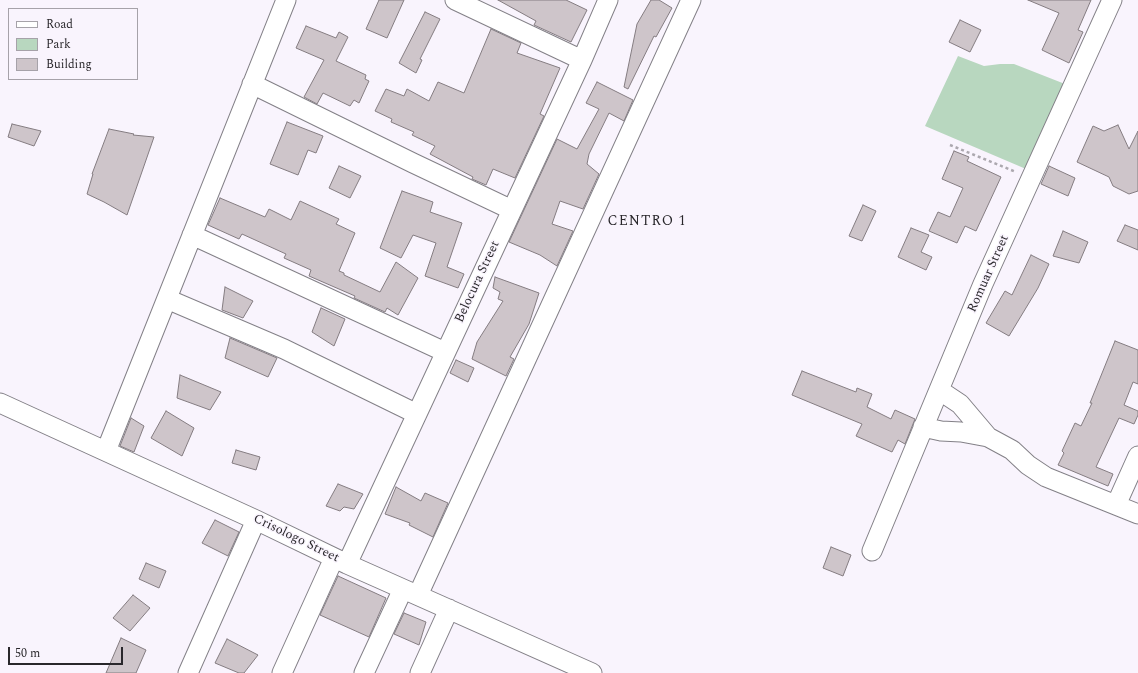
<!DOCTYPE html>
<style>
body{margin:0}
#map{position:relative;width:1138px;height:673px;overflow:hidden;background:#f9f4fd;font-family:Spectral,serif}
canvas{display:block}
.legend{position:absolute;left:8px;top:8px;width:130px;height:72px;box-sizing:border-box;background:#f9f4fd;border:1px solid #a6a2a9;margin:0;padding:5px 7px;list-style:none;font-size:12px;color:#29272b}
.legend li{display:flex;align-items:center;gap:8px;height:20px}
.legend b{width:20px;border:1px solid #a6a2a9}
.scale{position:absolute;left:8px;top:647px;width:115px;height:18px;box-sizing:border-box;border:2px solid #29272b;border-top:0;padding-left:5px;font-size:12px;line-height:14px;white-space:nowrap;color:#29272b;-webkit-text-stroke:3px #f9f4fd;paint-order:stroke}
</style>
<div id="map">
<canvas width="1138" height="673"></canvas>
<ul class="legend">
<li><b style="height:5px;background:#fff"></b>Road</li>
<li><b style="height:11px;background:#b8d7bf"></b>Park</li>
<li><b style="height:11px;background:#cec5ca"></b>Building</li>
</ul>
<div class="scale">50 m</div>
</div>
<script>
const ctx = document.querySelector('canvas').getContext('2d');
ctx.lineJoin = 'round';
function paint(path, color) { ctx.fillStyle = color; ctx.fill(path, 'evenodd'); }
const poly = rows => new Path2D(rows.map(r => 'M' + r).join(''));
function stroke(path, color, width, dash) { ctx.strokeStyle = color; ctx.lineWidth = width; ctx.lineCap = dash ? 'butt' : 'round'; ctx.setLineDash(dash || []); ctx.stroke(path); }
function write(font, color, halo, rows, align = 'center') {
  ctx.font = font + ' Spectral,serif'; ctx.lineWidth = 3; ctx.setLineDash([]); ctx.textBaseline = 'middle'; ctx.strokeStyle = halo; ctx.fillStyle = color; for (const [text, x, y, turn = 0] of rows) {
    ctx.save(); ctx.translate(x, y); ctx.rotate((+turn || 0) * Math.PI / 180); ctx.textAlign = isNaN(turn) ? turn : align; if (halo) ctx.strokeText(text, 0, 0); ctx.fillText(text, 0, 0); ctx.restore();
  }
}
const green = poly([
 [958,56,984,66,1000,64,1014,64,1065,84,1026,169,925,126]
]);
const building = poly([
 [379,0,404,0,387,38,366,29,379,0],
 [498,0,566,0,587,10,571,42,534,25,536,21,498,0],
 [651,0,659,0,672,8,656,37,654,36,628,89,624,87,637,24,651,0],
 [1028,0,1091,0,1078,30,1083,32,1069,63,1042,50,1059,13,1028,0],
 [425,12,440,19,420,59,422,60,416,73,399,63,425,12],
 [960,20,981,30,970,52,949,42,960,20],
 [306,26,336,38,339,32,348,37,336,61,366,75,365,79,369,81,359,103,354,100,350,106,323,93,317,104,304,97,324,60,296,48,306,26],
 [491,29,521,43,517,53,560,68,540,114,544,116,515,178,493,169,486,185,472,179,473,177,430,154,435,146,412,135,414,132,391,122,392,119,375,111,386,89,404,96,407,89,429,101,438,82,464,93,491,29],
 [597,82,633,100,624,121,609,113,589,154,587,164,599,174,583,209,560,201,552,224,573,231,557,266,540,255,509,242,557,139,577,149,599,109,586,103,597,82],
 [287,122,323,136,316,153,308,150,298,175,270,164,287,122],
 [12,124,41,131,34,146,8,137,12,124],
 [1118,125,1129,149,1138,131,1138,191,1129,194,1113,186,1109,177,1077,162,1093,126,1104,131,1118,125],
 [109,129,134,134,133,135,154,137,127,215,104,202,87,194,93,174,92,174,109,129],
 [954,151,969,157,967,161,1001,177,976,231,965,226,957,243,929,231,938,212,950,217,963,188,942,179,954,151],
 [339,166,361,176,350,198,329,188,339,166],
 [1049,166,1075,178,1068,196,1041,184,1049,166],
 [402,191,433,202,430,212,462,223,447,267,464,274,458,288,425,276,436,243,413,235,401,258,380,248,402,191],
 [220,198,265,217,269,209,291,220,300,201,339,219,336,224,355,233,339,271,344,273,344,275,380,292,396,262,418,278,398,315,387,308,385,312,354,298,355,296,309,276,311,270,284,258,286,254,242,234,239,239,208,225,220,198],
 [863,205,876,211,862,241,849,236,863,205],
 [1125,225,1138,230,1138,250,1117,241,1125,225],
 [911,228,929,235,921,252,932,257,926,270,898,257,911,228],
 [1063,231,1088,242,1079,263,1053,256,1063,231],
 [1031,255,1049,264,1038,288,1009,336,986,323,1005,291,1012,295,1031,255],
 [495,277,539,293,529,324,510,357,514,359,506,376,472,359,477,342,503,301,498,299,500,292,493,288,495,277],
 [225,287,253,301,243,318,222,310,225,287],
 [321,308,345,319,334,346,312,332,321,308],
 [230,338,277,358,268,377,225,358,230,338],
 [1115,341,1138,350,1138,384,1133,382,1124,405,1138,411,1138,415,1134,424,1119,418,1096,467,1113,474,1108,486,1058,465,1064,453,1062,451,1075,423,1081,426,1092,403,1090,403,1115,341],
 [456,360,474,368,468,382,450,373,456,360],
 [802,371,856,392,857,388,872,394,867,407,891,419,895,410,915,419,905,444,898,440,892,452,856,436,862,424,792,395,802,371],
 [180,375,221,392,210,410,177,398,180,375],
 [166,411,194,428,182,456,151,438,166,411],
 [131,418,144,426,134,452,120,446,131,418],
 [236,450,260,457,256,470,232,463,236,450],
 [338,484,363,494,354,509,344,507,340,511,326,506,338,484],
 [396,487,421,501,425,493,448,503,433,537,409,525,410,523,385,514,396,487],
 [215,520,239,532,228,556,202,543,215,520],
 [831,547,851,555,843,576,823,568,831,547],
 [146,563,166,571,159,588,139,579,146,563],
 [338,576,386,598,369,637,320,615,338,576],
 [133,595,150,608,130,631,113,618,133,595],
 [404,613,426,622,419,645,394,634,404,613],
 [121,638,146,650,136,673,106,673,121,638],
 [227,639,258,655,244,673,239,673,215,663,227,639]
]);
const path = poly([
 [950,145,1016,172]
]);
const minor = poly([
 [455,0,582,60],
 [252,84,413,163,512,210],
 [192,235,445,352],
 [167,299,284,349,417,414],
 [939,390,960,404,988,437],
 [0,403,256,520,347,564,592,673],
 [923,427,941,431,961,432,988,437,1012,450,1028,465,1046,477,1138,514],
 [106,451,286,0],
 [1116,505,1138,456],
 [872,551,983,284,1112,0],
 [347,564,582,60,608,0],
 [418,595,691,0],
 [188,673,256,520],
 [282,673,334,558],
 [364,673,403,589],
 [420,673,449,609]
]);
const streetNames = [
 ["Romuar Street",989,274,-66],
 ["Belocura Street",478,282,-65],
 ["Crisologo Street",296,539,26]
];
const neighbourhoodNames = [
 ["CENTRO 1",647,222]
];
paint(green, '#b8d7bf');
paint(building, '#cec5ca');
stroke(building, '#847c81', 1);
stroke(minor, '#838087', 21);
stroke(path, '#aca8af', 2.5, [3, 3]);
stroke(minor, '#fff', 19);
write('13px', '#29272b', '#f9f4fd', streetNames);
ctx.letterSpacing = '1px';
write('14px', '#29272b', '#f9f4fd', neighbourhoodNames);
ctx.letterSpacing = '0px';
</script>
